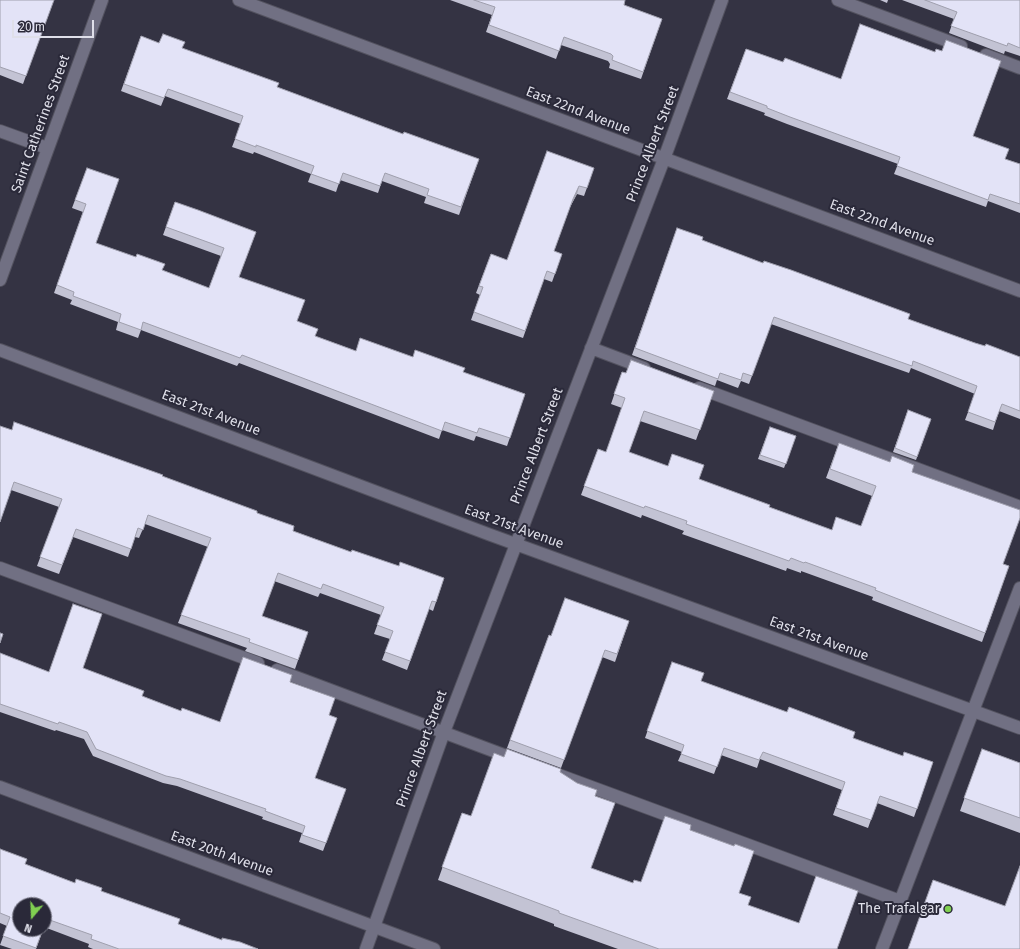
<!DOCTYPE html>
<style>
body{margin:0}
#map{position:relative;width:1020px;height:949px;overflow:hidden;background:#343343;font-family:"Fira Sans",sans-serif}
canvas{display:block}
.north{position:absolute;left:12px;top:897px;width:40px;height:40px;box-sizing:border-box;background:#2a2939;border:1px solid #72727f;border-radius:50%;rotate:199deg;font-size:11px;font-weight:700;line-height:16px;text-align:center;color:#dfdfe9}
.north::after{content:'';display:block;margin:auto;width:14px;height:18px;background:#80d051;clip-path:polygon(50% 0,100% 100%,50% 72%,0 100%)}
.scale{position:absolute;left:12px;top:20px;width:82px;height:18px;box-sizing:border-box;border:2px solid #dfdfe9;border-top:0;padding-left:5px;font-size:12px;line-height:14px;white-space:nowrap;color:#dfdfe9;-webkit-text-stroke:3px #2a2939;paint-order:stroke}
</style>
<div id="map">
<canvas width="1020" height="949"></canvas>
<div class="north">N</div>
<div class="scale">20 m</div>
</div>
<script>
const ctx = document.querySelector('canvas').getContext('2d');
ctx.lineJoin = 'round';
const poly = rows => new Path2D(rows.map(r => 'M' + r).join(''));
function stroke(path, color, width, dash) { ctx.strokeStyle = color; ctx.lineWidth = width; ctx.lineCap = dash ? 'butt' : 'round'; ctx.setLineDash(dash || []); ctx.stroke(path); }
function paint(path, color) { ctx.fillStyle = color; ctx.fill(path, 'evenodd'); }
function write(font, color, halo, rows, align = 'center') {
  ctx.font = font + ' "Fira Sans",sans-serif'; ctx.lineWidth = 4; ctx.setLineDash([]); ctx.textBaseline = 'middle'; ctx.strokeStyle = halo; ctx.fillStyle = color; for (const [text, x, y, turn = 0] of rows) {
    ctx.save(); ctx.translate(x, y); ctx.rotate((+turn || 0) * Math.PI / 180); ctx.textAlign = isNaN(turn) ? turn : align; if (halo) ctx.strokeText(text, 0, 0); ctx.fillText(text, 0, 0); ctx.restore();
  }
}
const minor = poly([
 [239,0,1020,291],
 [838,0,961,46],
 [986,55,1020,68],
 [0,131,47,148],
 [0,280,102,0],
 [591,348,644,368],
 [0,350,488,534,1020,728],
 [699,388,1020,507],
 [0,568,258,663],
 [277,670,520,761],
 [556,774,900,901],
 [0,787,434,949],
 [366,949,444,732,664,159,722,0],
 [882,949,1020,588]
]);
const wall = poly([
 [0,0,51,6,23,84,0,75],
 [450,0,625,0,624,5,662,19,641,79,609,68,610,64,608,61,561,45,556,59,486,32,492,15],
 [880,0,888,0,887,3],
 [902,0,1020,0,1020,56,1005,51,1004,54,949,33,954,19],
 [141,36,159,43,182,48,277,87,403,134,479,159,459,215,424,203,426,197,382,181,378,193,340,180,336,192,308,182,311,174,254,152,253,154,232,147,241,124,165,96,161,106,121,91],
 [746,49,783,62,973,136,1005,159,1020,164,1020,213,988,201,986,207,894,174,898,164,787,124,764,115,765,113,727,99],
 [87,168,96,243,162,270,209,288,221,256,163,235,175,202,256,232,239,277,297,321,315,336,356,351,413,357,463,372,525,394,507,446,476,436,474,441,442,430,439,439,239,363,237,366,141,330,138,338,116,330,118,322,70,304,72,300,54,293,83,212,72,208],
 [594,168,584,196,577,194,570,207,554,251,562,254,552,282,544,279,523,338,471,320,480,295,476,293,491,254,507,260],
 [677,228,702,240,908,319,975,343,1020,357,1020,419,999,411,993,430,965,420,975,394,911,368,909,373,771,324,749,384,741,381,738,388,717,380,715,386,632,355],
 [622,372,626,373,714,391,696,440,640,421,629,452,699,479,769,507,832,530,861,526,872,496,826,478,839,443,912,472,1003,564,1009,566,982,642,872,600,873,597,801,571,801,573,787,568,786,571,682,534,684,531,642,515,641,518,581,495,598,449,606,452,622,408,611,404],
 [908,410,931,419,916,460,893,452],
 [770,427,796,436,784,468,758,459],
 [11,430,162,476,257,513,293,531,351,552,399,566,444,578,433,611,429,609,407,670,382,660,390,639,374,634,381,615,320,593,318,597,274,581,262,616,308,632,295,669,245,651,247,648,178,623,208,547,145,524,139,538,135,537,128,557,73,537,59,574,37,566,59,507,11,490],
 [629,621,615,662,602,657,561,768,507,748,549,635,551,636],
 [0,653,49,672,83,668,142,696,181,711,220,722,290,682,329,715,315,778,346,789,323,851,299,842,302,833,262,819,263,817,177,786,163,783,93,756,84,739,56,730,55,731,0,712],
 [672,662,701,681,853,738,903,756,933,762,914,817,877,803,868,828,833,815,842,790,760,759,757,768,721,755,714,774,678,761,682,752,645,738],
 [982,749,1020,763,1020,833,960,811],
 [504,757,560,772,595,796,591,868,633,883,641,882,690,830,748,905,837,949,618,949,554,926,554,924,438,880,462,813,471,816],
 [0,849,25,864,75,883,101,891,178,924,222,940,258,949,93,949,88,947,89,944,44,927,36,949,12,949,0,945,7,926,0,923]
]);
const shadedWall = poly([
 [579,186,577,194,570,207,573,199]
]);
const building = poly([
 [0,0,54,0,26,76,0,67,0,0],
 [474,0,625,0,624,5,662,19,643,72,612,60,613,56,611,54,564,37,559,51,489,25,495,7,474,0],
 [925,0,1020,0,1020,48,1008,43,1007,46,951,26,957,12,925,0],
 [860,24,935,52,936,49,942,51,946,40,1001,61,973,136,1009,149,1005,159,1020,164,1020,204,990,194,988,200,897,166,900,157,790,117,767,108,767,106,730,92,746,49,783,62,785,58,841,79,860,24],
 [163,34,185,42,182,48,279,83,277,87,403,134,404,132,479,159,461,207,427,195,429,189,385,173,380,186,343,173,339,184,311,174,314,166,256,145,256,147,235,139,243,116,168,89,164,98,124,84,141,36,159,43,163,34],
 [547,151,594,168,587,188,579,186,573,199,554,251,562,254,555,274,547,271,525,331,474,312,483,287,479,286,491,254,507,260,547,151],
 [87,168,119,179,96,243,136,257,137,254,165,264,162,270,209,288,224,248,166,227,175,202,198,210,256,232,239,277,305,300,297,321,318,329,315,336,356,351,360,338,413,357,415,350,465,368,463,372,525,394,510,438,479,428,477,433,445,422,442,431,242,355,240,358,143,322,141,330,119,322,121,314,73,296,74,292,57,285,86,204,75,200,87,168],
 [677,228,703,237,702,240,763,263,764,261,791,270,910,314,908,319,975,343,985,346,986,344,1020,357,1020,411,1002,404,995,422,968,412,977,386,913,361,912,366,774,317,752,376,743,373,741,380,720,373,718,379,635,348,677,228],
 [631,360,714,391,700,430,644,411,629,452,668,466,672,454,704,465,699,479,770,505,769,507,832,530,836,517,861,526,876,486,830,469,839,443,890,462,892,456,914,465,912,472,1020,510,1020,518,1003,564,1009,566,985,633,875,590,876,588,805,562,804,563,791,558,789,561,686,524,687,521,645,506,644,508,584,486,598,449,606,452,625,398,614,394,622,372,626,373,631,360],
 [908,410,931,419,917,457,895,448,908,410],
 [14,422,163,475,162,476,257,511,257,513,294,526,293,531,351,552,352,550,399,566,400,562,444,578,436,602,432,601,410,661,385,652,393,631,377,625,384,607,323,584,321,589,278,573,262,616,308,632,298,660,249,642,250,639,181,615,211,538,148,515,143,530,138,528,131,549,76,529,62,565,40,557,62,499,14,482,0,522,0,426,12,430,14,422],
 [770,427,796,436,786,464,760,455,770,427],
 [565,598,629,621,617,654,605,650,564,760,510,740,549,635,551,636,565,598],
 [73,604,102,614,83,668,144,691,142,696,181,711,182,708,220,722,243,657,292,675,290,682,335,698,329,715,337,718,315,778,346,789,326,843,302,835,305,826,265,811,266,809,180,779,166,776,96,749,87,732,59,722,58,724,0,704,0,653,49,672,73,604],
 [0,633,3,634,0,643,0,633],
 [672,662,704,673,701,681,787,712,789,707,855,732,853,738,903,756,904,752,933,762,917,809,880,796,871,820,836,808,845,782,763,752,759,760,724,748,717,767,681,754,684,745,647,731,672,662],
 [507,749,561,769,560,772,577,783,597,790,595,796,615,803,591,868,633,883,634,880,641,882,665,816,691,825,690,830,734,846,735,844,754,851,739,893,751,897,748,905,799,923,816,876,858,891,837,949,659,949,559,913,559,911,442,867,462,813,471,816,494,753,504,757,507,749],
 [982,749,1020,763,1020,818,964,798,982,749],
 [0,849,27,859,25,864,75,883,76,879,102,888,101,891,180,919,178,924,222,940,222,938,240,942,258,949,119,949,91,939,92,935,47,919,44,927,44,905,20,905,20,929,43,929,36,948,3,936,10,917,0,913,0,849],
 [1020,866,1020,949,908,949,933,880,1005,906,1020,866]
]);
const markers = [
 [948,909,4,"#80d051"]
];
const streetNames = [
 ["East 22nd Avenue",578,111,21],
 ["Saint Catherines Street",41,124,-70],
 ["Prince Albert Street",653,144,-69],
 ["East 22nd Avenue",882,223,20],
 ["East 21st Avenue",211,413,21],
 ["Prince Albert Street",537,446,-69],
 ["East 21st Avenue",514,527,20],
 ["East 21st Avenue",819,639,20],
 ["Prince Albert Street",422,749,-70],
 ["East 20th Avenue",222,854,20]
];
const poiNames = [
 ["The Trafalgar",940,909]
];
stroke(minor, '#53525f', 14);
stroke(minor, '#717083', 12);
paint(wall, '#c3c3d4');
paint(shadedWall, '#9f9fad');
paint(building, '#e3e3f7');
stroke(building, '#9f9fad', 1);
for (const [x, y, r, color] of markers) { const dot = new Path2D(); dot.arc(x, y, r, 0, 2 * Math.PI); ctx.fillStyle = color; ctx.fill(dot); stroke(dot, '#2a2939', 1.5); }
write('14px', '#dfdfe9', '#2a2939', streetNames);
write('14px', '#dfdfe9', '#2a2939', poiNames, 'right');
</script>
